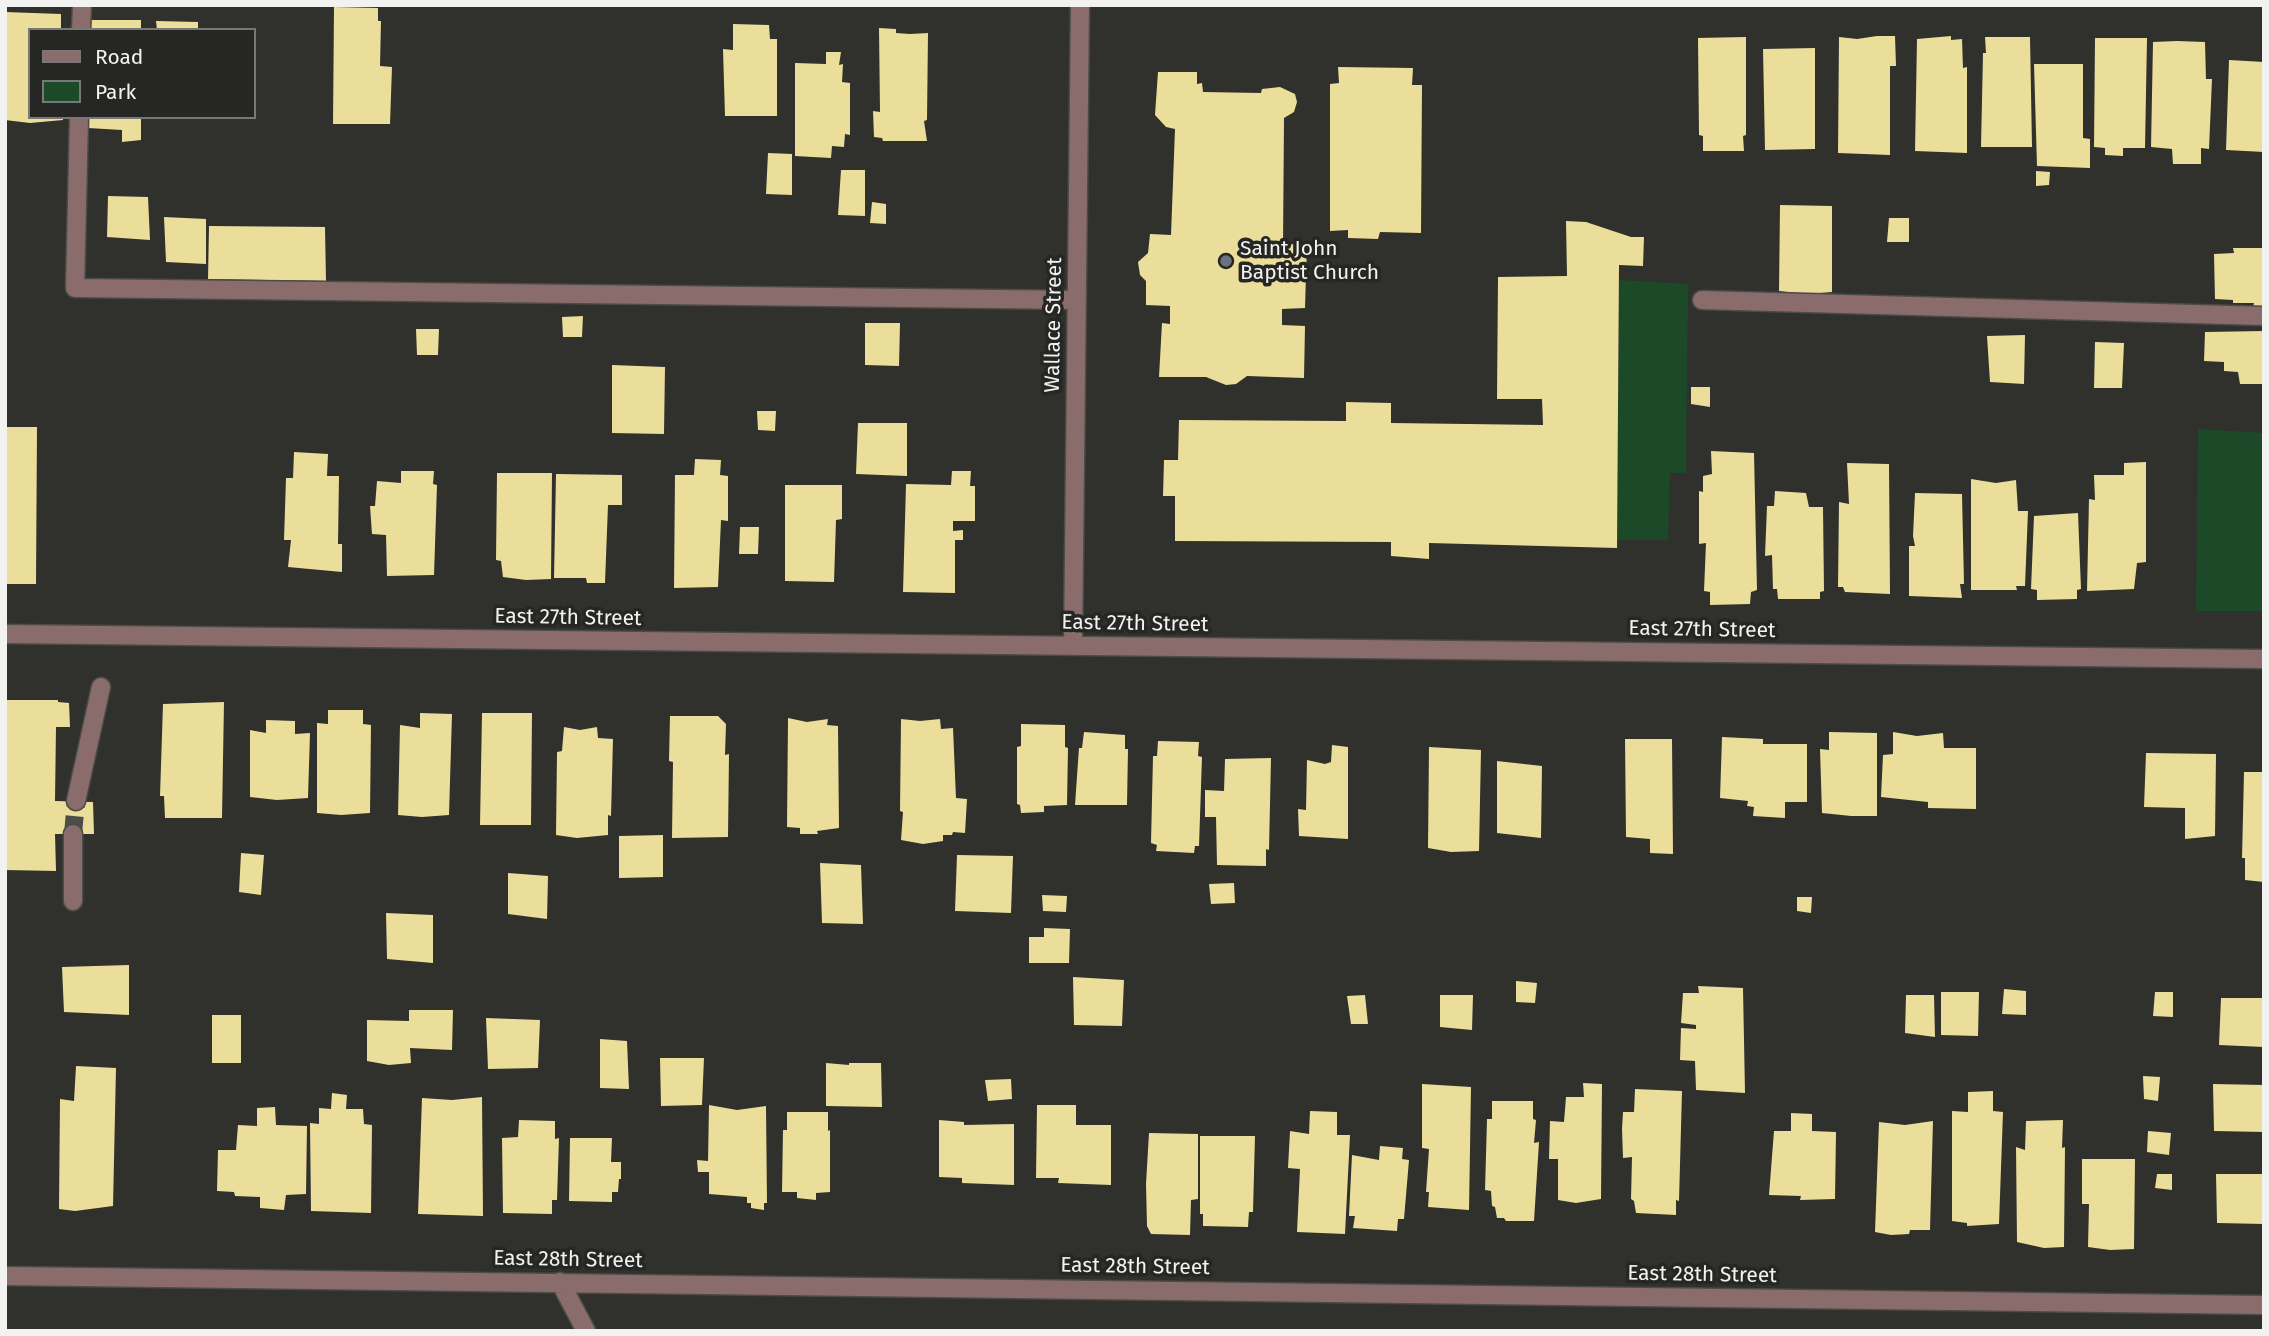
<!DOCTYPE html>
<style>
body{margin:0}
#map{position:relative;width:2269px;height:1336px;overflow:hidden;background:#30302d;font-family:"Fira Sans",sans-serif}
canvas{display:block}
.frame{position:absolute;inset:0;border:7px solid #f2f2f0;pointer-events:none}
.legend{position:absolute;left:28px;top:28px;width:228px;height:91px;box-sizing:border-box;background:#262624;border:2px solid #787876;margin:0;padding:9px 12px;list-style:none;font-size:21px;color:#f2f2f0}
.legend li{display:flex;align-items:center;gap:14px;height:35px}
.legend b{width:35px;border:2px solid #787876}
</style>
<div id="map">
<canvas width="2269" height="1336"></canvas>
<div class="frame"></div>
<ul class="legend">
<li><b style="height:9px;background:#8b6c6d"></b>Road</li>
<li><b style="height:19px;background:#1c4a29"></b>Park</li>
</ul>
</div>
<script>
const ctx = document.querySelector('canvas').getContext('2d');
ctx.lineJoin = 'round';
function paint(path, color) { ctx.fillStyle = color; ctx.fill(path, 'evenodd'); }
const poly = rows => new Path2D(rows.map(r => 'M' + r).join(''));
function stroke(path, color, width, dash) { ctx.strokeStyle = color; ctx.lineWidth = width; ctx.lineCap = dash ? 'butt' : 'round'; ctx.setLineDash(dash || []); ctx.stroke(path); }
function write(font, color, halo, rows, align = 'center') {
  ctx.font = font + ' "Fira Sans",sans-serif'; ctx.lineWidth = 7; ctx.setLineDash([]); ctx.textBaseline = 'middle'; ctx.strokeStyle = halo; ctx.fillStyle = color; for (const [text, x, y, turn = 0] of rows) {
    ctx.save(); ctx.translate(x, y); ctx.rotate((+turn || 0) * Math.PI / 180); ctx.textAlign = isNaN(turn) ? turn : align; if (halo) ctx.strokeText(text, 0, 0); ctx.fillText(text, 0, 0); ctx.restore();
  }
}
const green = poly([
 [1619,280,1688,284,1686,473,1670,473,1668,540,1617,540],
 [2198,429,2264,433,2264,611,2196,611]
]);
const building = poly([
 [334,7,378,8,378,21,381,21,380,66,392,67,390,124,333,124],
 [5,12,61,14,61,30,30,30,30,117,63,117,63,120,30,123,5,120],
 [90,20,141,20,141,30,89,30],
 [156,21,198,22,198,30,157,30],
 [733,24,769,25,770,39,777,39,777,116,725,116,723,49,733,50],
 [879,28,896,29,896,33,910,34,928,33,927,120,924,121,927,141,883,141,882,138,874,137,873,111,880,112],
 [1877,36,1895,36,1896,66,1890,66,1890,155,1838,153,1839,37,1857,39],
 [1951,36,1951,40,1962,39,1963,68,1967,67,1967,153,1915,151,1917,39],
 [1746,37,1746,135,1743,136,1744,151,1703,151,1703,136,1699,135,1698,38],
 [1985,37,2030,37,2032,147,1981,147,1983,53,1986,53],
 [2095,38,2147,38,2145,148,2123,148,2123,156,2105,155,2105,148,2094,147],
 [2177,41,2205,42,2206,79,2212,79,2209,149,2201,148,2201,164,2173,164,2172,149,2151,147,2153,42],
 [1815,48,1815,149,1765,150,1763,49],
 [826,52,841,52,839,65,843,64,842,82,850,83,850,135,845,134,844,147,832,146,831,158,795,156,795,63,826,64],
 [2229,60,2264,62,2264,152,2226,150],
 [2034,64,2083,64,2083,138,2090,139,2090,168,2037,166],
 [1338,67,1413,68,1412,85,1422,85,1421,233,1380,232,1378,239,1348,238,1348,230,1330,231,1330,84,1339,83],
 [1158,72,1197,72,1197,84,1202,83,1203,92,1261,93,1262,89,1280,87,1295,94,1297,102,1294,112,1284,118,1283,245,1307,243,1305,308,1282,309,1282,325,1305,326,1304,378,1247,376,1236,384,1226,385,1206,377,1159,377,1162,323,1170,324,1170,306,1146,305,1146,281,1140,275,1138,262,1148,253,1150,234,1171,235,1175,129,1166,127,1155,115],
 [88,117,141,117,141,140,122,142,122,130,88,128],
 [768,153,792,154,792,195,766,194],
 [841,170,865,170,865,216,838,215],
 [2036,171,2050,172,2049,185,2036,186],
 [108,196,148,197,150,240,107,237],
 [872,202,886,204,886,224,870,223],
 [1780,205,1832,206,1832,292,1806,294,1779,291],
 [164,217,206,219,206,264,166,262],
 [1889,218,1909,218,1909,242,1887,242],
 [1566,221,1586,222,1631,237,1644,237,1643,266,1619,265,1617,548,1429,543,1429,559,1391,556,1391,542,1175,541,1175,496,1163,496,1164,460,1178,460,1179,420,1346,421,1346,402,1391,403,1391,423,1543,425,1542,399,1497,399,1498,277,1567,276],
 [209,226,325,227,326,281,208,279],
 [2233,248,2264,248,2264,307,2253,307,2254,303,2233,303,2233,300,2215,299,2214,254,2234,253],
 [583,316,582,337,563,337,562,317],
 [865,323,900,323,899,366,865,365],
 [416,329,439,329,438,355,417,355],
 [2264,331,2264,384,2240,384,2238,372,2224,371,2224,362,2204,361,2205,332],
 [2025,335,2024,384,1990,382,1987,336],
 [2095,342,2124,343,2122,388,2094,388],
 [612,365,665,367,664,434,612,433],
 [1691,387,1710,387,1710,407,1691,404],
 [757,411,776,411,775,431,758,430],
 [858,423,907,423,907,476,856,474],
 [5,427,37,427,36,584,5,584],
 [1711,451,1754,453,1757,590,1751,592,1750,604,1710,605,1710,592,1704,591,1706,543,1699,544,1699,491,1703,492,1703,476,1712,474],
 [294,452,328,454,327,476,339,476,338,544,342,544,342,572,288,567,291,540,284,540,286,478,293,478],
 [695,459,721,460,720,475,728,476,728,521,721,520,718,587,674,588,675,475,694,475],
 [2146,462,2146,562,2137,563,2134,589,2087,591,2089,499,2095,500,2094,475,2124,475,2124,463],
 [1847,463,1889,464,1890,594,1845,592,1843,587,1838,587,1839,502,1849,504],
 [401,471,434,471,433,484,437,485,434,575,387,576,386,535,372,534,370,506,375,506,377,481,401,483],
 [952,471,971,471,970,486,975,486,975,521,953,521,953,531,963,530,963,540,955,540,955,593,903,592,906,484,951,485],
 [497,473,552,473,551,579,526,580,503,577,501,561,496,560],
 [556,474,622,475,622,505,608,505,605,583,587,583,586,578,554,578],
 [1971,479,1996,483,2016,480,2018,511,2028,511,2025,586,2016,586,2017,590,1971,590],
 [785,485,842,485,842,519,836,520,834,582,785,581],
 [1775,491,1806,493,1809,507,1823,507,1824,591,1820,592,1820,599,1778,599,1777,589,1773,589,1772,555,1765,556,1767,506,1774,506],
 [1915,493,1962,494,1964,584,1960,584,1962,598,1909,596,1909,546,1915,546,1913,536],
 [2078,513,2081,589,2077,590,2077,599,2037,600,2037,590,2031,589,2034,516],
 [740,527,759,527,758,554,739,554],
 [5,700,58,700,58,702,69,703,70,727,56,727,55,801,93,802,94,834,55,834,56,871,5,870],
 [224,702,222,818,165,818,164,796,160,796,163,704],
 [328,710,363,710,363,724,371,725,370,813,341,815,317,813,317,723,328,724],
 [420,713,452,714,449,815,422,817,398,815,400,725,420,728],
 [482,713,532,713,531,825,480,825],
 [670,716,718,716,726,724,725,755,729,754,728,837,672,838,673,762,669,761],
 [788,718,807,722,828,719,827,725,838,726,839,828,817,831,818,834,800,834,800,828,787,827],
 [901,719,920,721,940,719,941,729,953,728,956,798,967,799,965,833,953,832,952,835,943,835,943,841,923,844,901,840,903,812,900,811],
 [266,720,295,721,295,734,310,733,308,798,277,800,250,797,250,730,266,733],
 [1021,724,1065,725,1065,747,1068,748,1067,805,1044,806,1044,812,1021,813,1020,805,1017,804,1017,747,1021,746],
 [564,727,580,730,597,727,598,738,613,739,611,816,608,815,608,835,577,838,556,835,557,752,562,751],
 [1084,732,1125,735,1125,749,1128,749,1127,805,1075,805,1079,748,1082,748],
 [1829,732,1877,733,1877,816,1851,816,1822,813,1820,749,1829,750],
 [1893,732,1917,736,1943,733,1944,748,1976,748,1976,809,1928,808,1928,802,1881,797,1883,755,1893,754],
 [1722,737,1763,739,1763,744,1807,744,1807,802,1785,802,1785,818,1753,816,1754,807,1747,806,1748,801,1720,798],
 [1625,739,1672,739,1673,854,1650,853,1650,839,1626,837],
 [1158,741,1199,742,1198,756,1202,757,1199,846,1195,846,1194,853,1156,851,1157,845,1151,843,1153,756,1157,756],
 [1332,745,1348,747,1348,839,1299,836,1298,809,1306,810,1307,760,1325,764,1331,762],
 [1429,747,1481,750,1479,851,1451,852,1428,848],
 [2146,753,2216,754,2215,836,2185,839,2185,808,2144,807],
 [1271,758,1269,850,1266,849,1266,866,1217,865,1216,817,1205,817,1205,790,1224,791,1225,759],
 [1497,761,1542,766,1541,838,1497,833],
 [2244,772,2264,772,2264,882,2245,880,2245,858,2242,858],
 [663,835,663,877,619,878,619,836],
 [241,853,264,855,261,895,239,892],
 [957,855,1013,856,1011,913,955,911],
 [820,863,861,865,863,924,822,923],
 [508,873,548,876,547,919,508,914],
 [1234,883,1235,903,1211,904,1209,884],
 [1042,895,1067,896,1066,912,1043,911],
 [1797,897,1812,897,1811,913,1797,911],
 [386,913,433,915,433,963,387,959],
 [1044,928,1070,929,1069,963,1029,963,1029,937,1044,937],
 [129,965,129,1015,64,1012,62,967],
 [1073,977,1124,980,1122,1026,1074,1025],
 [1516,981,1537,983,1535,1003,1516,1002],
 [1698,986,1743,988,1745,1093,1696,1090,1695,1061,1680,1060,1681,1028,1696,1029,1696,1025,1681,1023,1683,993,1699,993],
 [2004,989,2026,991,2026,1015,2002,1014],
 [1941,992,1979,992,1978,1036,1941,1035],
 [2155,992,2173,992,2173,1017,2153,1016],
 [1365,995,1368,1024,1351,1024,1347,996],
 [1440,995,1473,995,1472,1030,1440,1027],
 [1906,995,1934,995,1935,1037,1905,1033],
 [2221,998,2264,998,2264,1047,2219,1045],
 [409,1010,453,1010,452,1050,410,1048,411,1063,389,1065,367,1061,367,1020,409,1021],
 [212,1015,241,1015,241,1063,212,1063],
 [486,1018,540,1020,538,1068,488,1069],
 [600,1039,627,1041,629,1089,600,1088],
 [660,1058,704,1058,702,1105,661,1106],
 [826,1063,849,1065,849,1063,881,1063,882,1107,826,1106],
 [76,1066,116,1068,113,1206,75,1211,59,1209,60,1099,74,1101],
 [2143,1076,2160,1077,2158,1101,2144,1099],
 [1011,1079,1012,1099,988,1101,985,1080],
 [1583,1083,1602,1084,1601,1199,1576,1203,1558,1200,1558,1159,1549,1159,1550,1121,1564,1122,1566,1097,1584,1097],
 [1422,1084,1471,1087,1469,1210,1428,1207,1429,1192,1426,1192,1429,1149,1422,1148],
 [2213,1084,2264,1085,2264,1132,2214,1131],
 [1635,1089,1682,1091,1679,1201,1676,1200,1676,1215,1636,1213,1634,1201,1631,1199,1632,1157,1623,1158,1622,1129,1623,1112,1634,1112],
 [1993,1091,1993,1111,2003,1112,1999,1224,1967,1226,1967,1223,1952,1221,1952,1111,1968,1112,1968,1092],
 [332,1093,347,1095,346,1109,363,1109,364,1124,372,1125,371,1213,311,1211,310,1123,319,1124,319,1108,331,1109],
 [482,1097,483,1216,418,1214,422,1098,452,1100],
 [1492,1101,1533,1101,1533,1119,1536,1120,1534,1143,1539,1142,1534,1221,1506,1221,1504,1218,1497,1218,1495,1207,1492,1206,1491,1191,1485,1190,1487,1119,1492,1119],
 [709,1105,737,1110,766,1106,767,1203,764,1203,764,1210,751,1208,751,1203,747,1203,747,1197,709,1194,709,1172,698,1172,697,1160,708,1161],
 [1037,1105,1076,1105,1076,1125,1111,1125,1111,1185,1058,1183,1059,1178,1036,1178],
 [275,1107,276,1125,307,1126,306,1194,286,1195,284,1210,260,1208,260,1197,235,1196,234,1192,217,1191,218,1150,236,1150,238,1125,257,1126,257,1108],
 [1310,1111,1337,1112,1337,1135,1350,1135,1345,1234,1297,1232,1300,1169,1288,1168,1290,1131,1309,1134],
 [787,1112,828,1112,828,1131,830,1130,830,1192,816,1193,816,1200,797,1198,797,1192,782,1192,783,1130,787,1130],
 [1791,1113,1812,1114,1812,1131,1836,1132,1835,1199,1800,1200,1801,1196,1769,1195,1774,1131,1791,1131],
 [519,1120,555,1121,555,1139,559,1138,557,1200,552,1200,552,1214,503,1213,502,1138,518,1137],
 [939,1120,964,1122,964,1125,1014,1124,1014,1185,962,1183,962,1178,939,1177],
 [2063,1120,2062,1148,2065,1147,2064,1247,2044,1248,2017,1242,2016,1147,2025,1150,2026,1121],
 [1933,1121,1930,1230,1910,1230,1909,1234,1891,1235,1875,1232,1879,1122,1905,1125],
 [2148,1131,2171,1133,2169,1155,2147,1152],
 [1149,1133,1198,1134,1198,1199,1191,1200,1190,1235,1151,1234,1147,1226,1146,1184],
 [1200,1136,1255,1136,1253,1212,1249,1212,1248,1227,1203,1226,1203,1214,1200,1214],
 [570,1138,612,1138,611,1162,621,1162,621,1179,619,1179,618,1192,612,1192,612,1202,569,1201],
 [1380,1146,1403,1148,1402,1159,1409,1160,1404,1219,1398,1219,1397,1231,1353,1228,1355,1216,1349,1216,1352,1155,1379,1160],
 [2082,1159,2135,1159,2134,1249,2110,1250,2088,1247,2089,1204,2082,1204],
 [2157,1174,2172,1174,2172,1190,2155,1188],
 [2216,1174,2264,1174,2264,1224,2217,1223]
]);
const minorTunnel = poly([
 [73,834,76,801]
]);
const minor = poly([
 [81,30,82,5],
 [79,117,75,288,1077,300],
 [1702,300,2264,316],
 [5,634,2264,659],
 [1073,646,1080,5],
 [76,801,101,687],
 [73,901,73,834],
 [5,1276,2264,1305],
 [560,1282,586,1331]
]);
const markers = [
 [1226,261,7,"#6b7280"]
];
const poiNames = [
 ["Saint John",1240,249],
 ["Baptist Church",1240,273]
];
const streetNames = [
 ["Wallace Street",1054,325,-89],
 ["East 27th Street",568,618,1],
 ["East 27th Street",1135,624,1],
 ["East 27th Street",1702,630,1],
 ["East 28th Street",568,1260,1],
 ["East 28th Street",1135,1267,1],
 ["East 28th Street",1702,1275,1]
];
paint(green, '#1c4a29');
paint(building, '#ebde9b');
stroke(minorTunnel, '#4d4d4a', 18, [18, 9]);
stroke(minor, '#4b4b48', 21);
stroke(minor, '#8b6c6d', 18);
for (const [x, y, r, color] of markers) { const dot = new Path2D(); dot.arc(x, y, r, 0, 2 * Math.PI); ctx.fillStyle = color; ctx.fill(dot); stroke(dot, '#262624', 2.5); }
write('21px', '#f2f2f0', '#262624', poiNames, 'left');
write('21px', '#f2f2f0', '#262624', streetNames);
</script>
